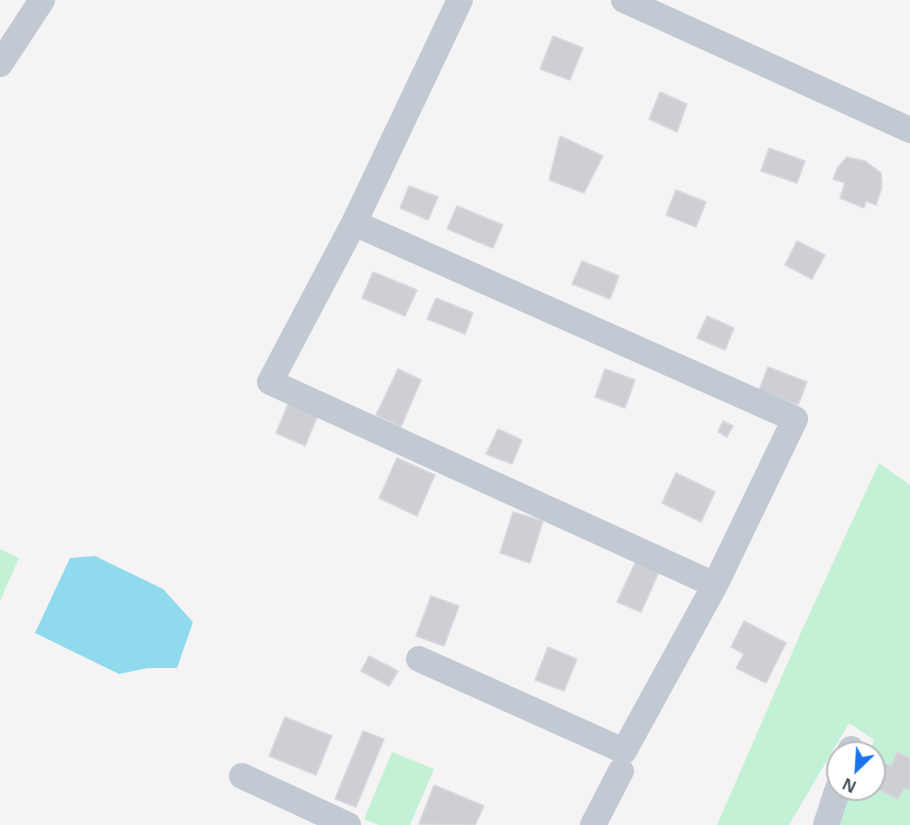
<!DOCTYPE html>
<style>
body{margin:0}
#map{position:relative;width:910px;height:825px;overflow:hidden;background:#f5f3f3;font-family:"Open Sans",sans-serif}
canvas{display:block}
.north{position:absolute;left:826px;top:741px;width:60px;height:60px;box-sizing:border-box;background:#fff;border:2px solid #b7bbc0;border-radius:50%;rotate:205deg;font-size:16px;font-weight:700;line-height:24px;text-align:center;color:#4a5661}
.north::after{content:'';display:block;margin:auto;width:21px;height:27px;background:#1a73e8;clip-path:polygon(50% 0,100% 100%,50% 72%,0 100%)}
</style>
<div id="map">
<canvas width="910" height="825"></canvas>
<div class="north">N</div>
</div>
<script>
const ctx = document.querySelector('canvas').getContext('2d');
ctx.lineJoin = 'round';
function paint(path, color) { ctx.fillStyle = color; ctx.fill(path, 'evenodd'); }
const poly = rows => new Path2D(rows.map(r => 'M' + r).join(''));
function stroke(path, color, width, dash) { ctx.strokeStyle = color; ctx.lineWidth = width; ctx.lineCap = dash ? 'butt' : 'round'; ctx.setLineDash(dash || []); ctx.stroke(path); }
const green = poly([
 [879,463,910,485,910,825,835,825,852,789,874,789,874,753,869,753,874,740,849,723,789,825,717,825,802,630],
 [0,549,19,558,0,601],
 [392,752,434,769,410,825,379,825,364,819]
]);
const water = poly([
 [95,556,163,589,193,622,177,668,148,668,119,674,35,633,70,558]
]);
const building = poly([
 [553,36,583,48,570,80,540,69,553,36],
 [660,92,687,104,677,132,649,119,660,92],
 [560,136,603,156,584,193,549,180,560,136],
 [769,148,805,161,797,183,761,171,769,148],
 [847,157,865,161,881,173,882,187,876,205,866,201,864,208,840,198,845,183,833,179,838,167,847,157],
 [409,186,438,197,428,220,400,208,409,186],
 [676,190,706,202,696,227,666,215,676,190],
 [457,206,503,225,493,248,447,229,457,206],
 [797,241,825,255,812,279,785,265,797,241],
 [582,261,619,276,610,299,572,284,582,261],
 [373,272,417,290,405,316,362,298,373,272],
 [436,298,473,313,465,334,427,319,436,298],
 [707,316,734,328,725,350,697,338,707,316],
 [768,367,807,382,798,405,759,390,768,367],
 [398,369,421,380,401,427,376,415,398,369],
 [605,369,635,380,625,408,595,397,605,369],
 [289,402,318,415,305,446,276,433,289,402],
 [723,421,733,426,727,437,718,432,723,421],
 [498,429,522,440,512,464,486,454,498,429],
 [397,458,435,475,417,516,379,498,397,458],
 [676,473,715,492,701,522,662,503,676,473],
 [513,512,543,521,530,563,500,553,513,512],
 [636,561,659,572,641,612,617,602,636,561],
 [431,596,459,606,444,646,416,636,431,596],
 [744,621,786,643,766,683,736,668,744,654,731,647,744,621],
 [548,647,577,659,564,691,535,680,548,647],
 [369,656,398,671,389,686,361,671,369,656],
 [285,717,332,736,316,775,269,756,285,717],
 [363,731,384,739,356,807,335,799,363,731],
 [897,752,910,758,910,787,909,790,904,788,898,799,874,788,874,775,880,761,891,766,897,752],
 [434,785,484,806,475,825,419,824,434,785]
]);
const minor = poly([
 [624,0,910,130],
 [0,64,42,0],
 [354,223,795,419,715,585,270,382,354,223,460,0],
 [419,659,624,751,715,585],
 [849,753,851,749],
 [242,776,348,825],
 [593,825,621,771],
 [826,825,838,788]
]);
paint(green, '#c3f1d5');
paint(water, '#90daee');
paint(building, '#cdcfd5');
stroke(building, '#d7d9de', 1.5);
stroke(minor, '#c1cad2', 26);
</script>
